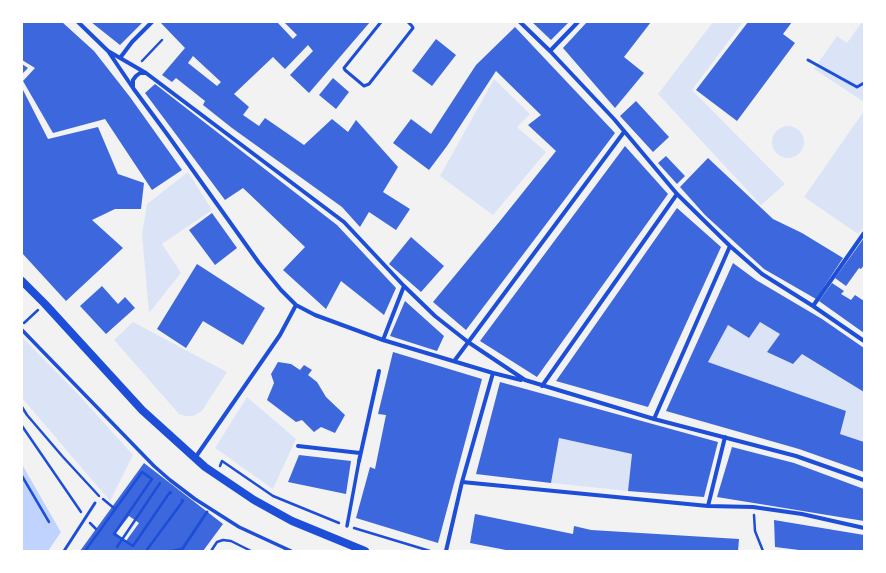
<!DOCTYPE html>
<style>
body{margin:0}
#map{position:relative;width:886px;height:573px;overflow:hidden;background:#f2f2f2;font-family:Signika,sans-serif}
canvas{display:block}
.frame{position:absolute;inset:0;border:23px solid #fff;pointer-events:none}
</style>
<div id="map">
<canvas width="886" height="573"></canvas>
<div class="frame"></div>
</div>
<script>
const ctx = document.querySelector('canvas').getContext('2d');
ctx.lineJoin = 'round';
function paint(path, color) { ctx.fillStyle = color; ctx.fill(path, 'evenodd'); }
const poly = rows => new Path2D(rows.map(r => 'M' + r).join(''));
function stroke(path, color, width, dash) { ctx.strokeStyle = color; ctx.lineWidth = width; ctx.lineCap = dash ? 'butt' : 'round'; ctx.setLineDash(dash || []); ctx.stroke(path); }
const green = poly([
 [713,22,743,22,692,90,785,184,761,205,658,94],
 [862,22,864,22,864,102,814,69,837,36,847,43],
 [494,79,530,114,517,127,546,152,493,215,440,176],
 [864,111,864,227,858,234,804,197],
 '772 142a16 16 0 1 1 32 0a16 16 0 1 1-32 0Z',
 [188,172,212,210,162,244,181,273,149,313,142,234,147,204],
 [133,322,227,372,202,411,193,416,186,416,179,414,114,340],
 [760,322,780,334,767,352,793,364,802,354,864,392,864,442,840,434,846,411,708,362,728,325,749,338],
 [22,337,77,393,133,455,110,501,22,398],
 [247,397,296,439,273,489,215,448],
 [559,438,632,454,628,491,551,483]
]);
const water = poly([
 [22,464,61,532,48,551,22,551]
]);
const pier = poly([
 [22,462,63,530,61,532,22,464]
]);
const building = poly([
 [22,22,62,22,94,51,130,97,182,170,152,190,105,119,53,133,23,81,35,68,22,60],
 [91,22,143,22,120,45],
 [160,22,277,22,293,39,297,35,284,22,370,22,309,93,290,75,313,51,308,45,285,69,273,57,234,94,249,107,243,115,259,126,265,118,304,145,332,119,348,132,356,120,398,167,383,192,410,209,396,230,369,212,360,227,342,207,232,128,203,105,205,101,176,78,172,82,162,75,185,48],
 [193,56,221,82,217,86,188,63],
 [532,22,569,22,551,40],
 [587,22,651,22,624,57,644,73,615,108,563,48],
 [748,22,792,22,783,34,795,43,737,121,696,90],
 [515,27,615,133,466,330,433,302,500,221,556,151,528,125,541,115,496,71,447,146,429,170,393,143,411,119,431,134,476,65],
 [436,39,456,55,432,86,412,71],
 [22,64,28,68,22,74],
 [333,78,349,92,336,109,319,95],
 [155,84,337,225,396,288,384,315,341,281,326,309,283,270,305,247,243,188,225,200,145,93],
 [22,88,48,139,98,127,118,174,144,183,141,209,115,209,92,220,123,248,66,301,22,253],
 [636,101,669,137,653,152,620,116],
 [625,146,668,194,537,377,480,341],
 [666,156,685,176,677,184,658,163],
 [708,158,773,219,802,233,843,258,816,299,764,269,705,215,680,187],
 [677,208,721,247,648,407,556,381],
 [212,213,237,248,215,265,189,230],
 [411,237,444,266,421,292,389,264],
 [864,238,864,265,861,269,859,268,846,286,835,278],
 [733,263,756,280,822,319,864,348,864,392,802,354,793,364,767,352,780,334,760,322,749,338,728,325,708,362,846,411,840,434,864,442,864,472,799,449,666,411],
 [197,264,265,308,243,345,203,321,186,348,157,329],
 [832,283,844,291,841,294,851,300,855,295,864,301,864,333,819,301],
 [102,286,118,304,125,297,135,308,106,334,80,306],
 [405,301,444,336,437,351,390,336],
 [393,352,482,379,438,543,356,518,370,467,375,469,386,415,378,414],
 [278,362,291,364,300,370,304,365,312,370,308,375,317,382,326,397,345,415,335,433,321,427,314,432,302,420,296,422,267,400,274,383,271,374],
 [500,382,718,442,704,497,628,491,632,454,559,438,551,483,476,474],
 [732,447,794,463,864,489,864,521,717,497],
 [299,455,351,461,346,494,288,482],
 [144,463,223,524,203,551,80,551],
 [129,516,139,523,126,541,116,533],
 [475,514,573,534,574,526,591,530,739,539,738,551,511,551,470,543],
 [774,520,864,535,864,551,807,551,775,547]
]);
const path = poly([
 [142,61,162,40],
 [24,323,38,310],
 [22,407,27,415,63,457,99,496],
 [22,426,81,512],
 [220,466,222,461,273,496,339,523],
 [22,476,49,522],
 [103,499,115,509],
 [754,515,755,531,763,551],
 [90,523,96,529],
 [354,528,430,551],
 [117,547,160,483],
 [85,551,142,472,152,479,114,534,133,546,170,492,171,493],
 [146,551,183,501,182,500],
 [211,551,217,542,223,540,231,541,251,551]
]);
const service = poly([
 [381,22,344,68,345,70,364,86,369,84,413,28,412,26,408,22],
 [808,60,857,87,864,83],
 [64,551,95,503],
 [173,551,182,549],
 [181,551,207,512]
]);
const pedestrian = poly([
 [22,330,154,466,170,480,195,499,239,527,291,551],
 [347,526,359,461]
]);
const minor = poly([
 [78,22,108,51,133,88,167,134,259,263,281,290,296,305,315,315,383,340,493,373,521,380],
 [520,22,550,51,614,119,677,194,730,246,762,274,813,306,864,341],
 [108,51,146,73,344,222,404,286,435,316,468,342,525,380,654,419,796,456,864,480],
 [550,51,578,22],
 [120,58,132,42,152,22],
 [133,88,133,80,136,76,140,73,146,73],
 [813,306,864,233],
 [383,340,404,286],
 [455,360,624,132],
 [542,386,677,194],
 [654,419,730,246],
 [298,446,360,453],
 [195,458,280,335,296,305],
 [359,461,379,371],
 [462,482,708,506,753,507,802,514,864,528],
 [708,506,725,437],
 [446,551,462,482,493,373]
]);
const secondary = poly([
 [22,281,45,304,142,410,205,467,254,500,292,521,365,551]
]);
paint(green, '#dbe4f7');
paint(water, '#bfd3fe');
paint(pier, '#f2f2f2');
paint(building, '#3d67dc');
stroke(path, '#1d4ed8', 2.5);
stroke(service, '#1d4ed8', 3);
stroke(pedestrian, '#1d4ed8', 3.5);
stroke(minor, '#1d4ed8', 4);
stroke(secondary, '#1d4ed8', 8);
</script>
